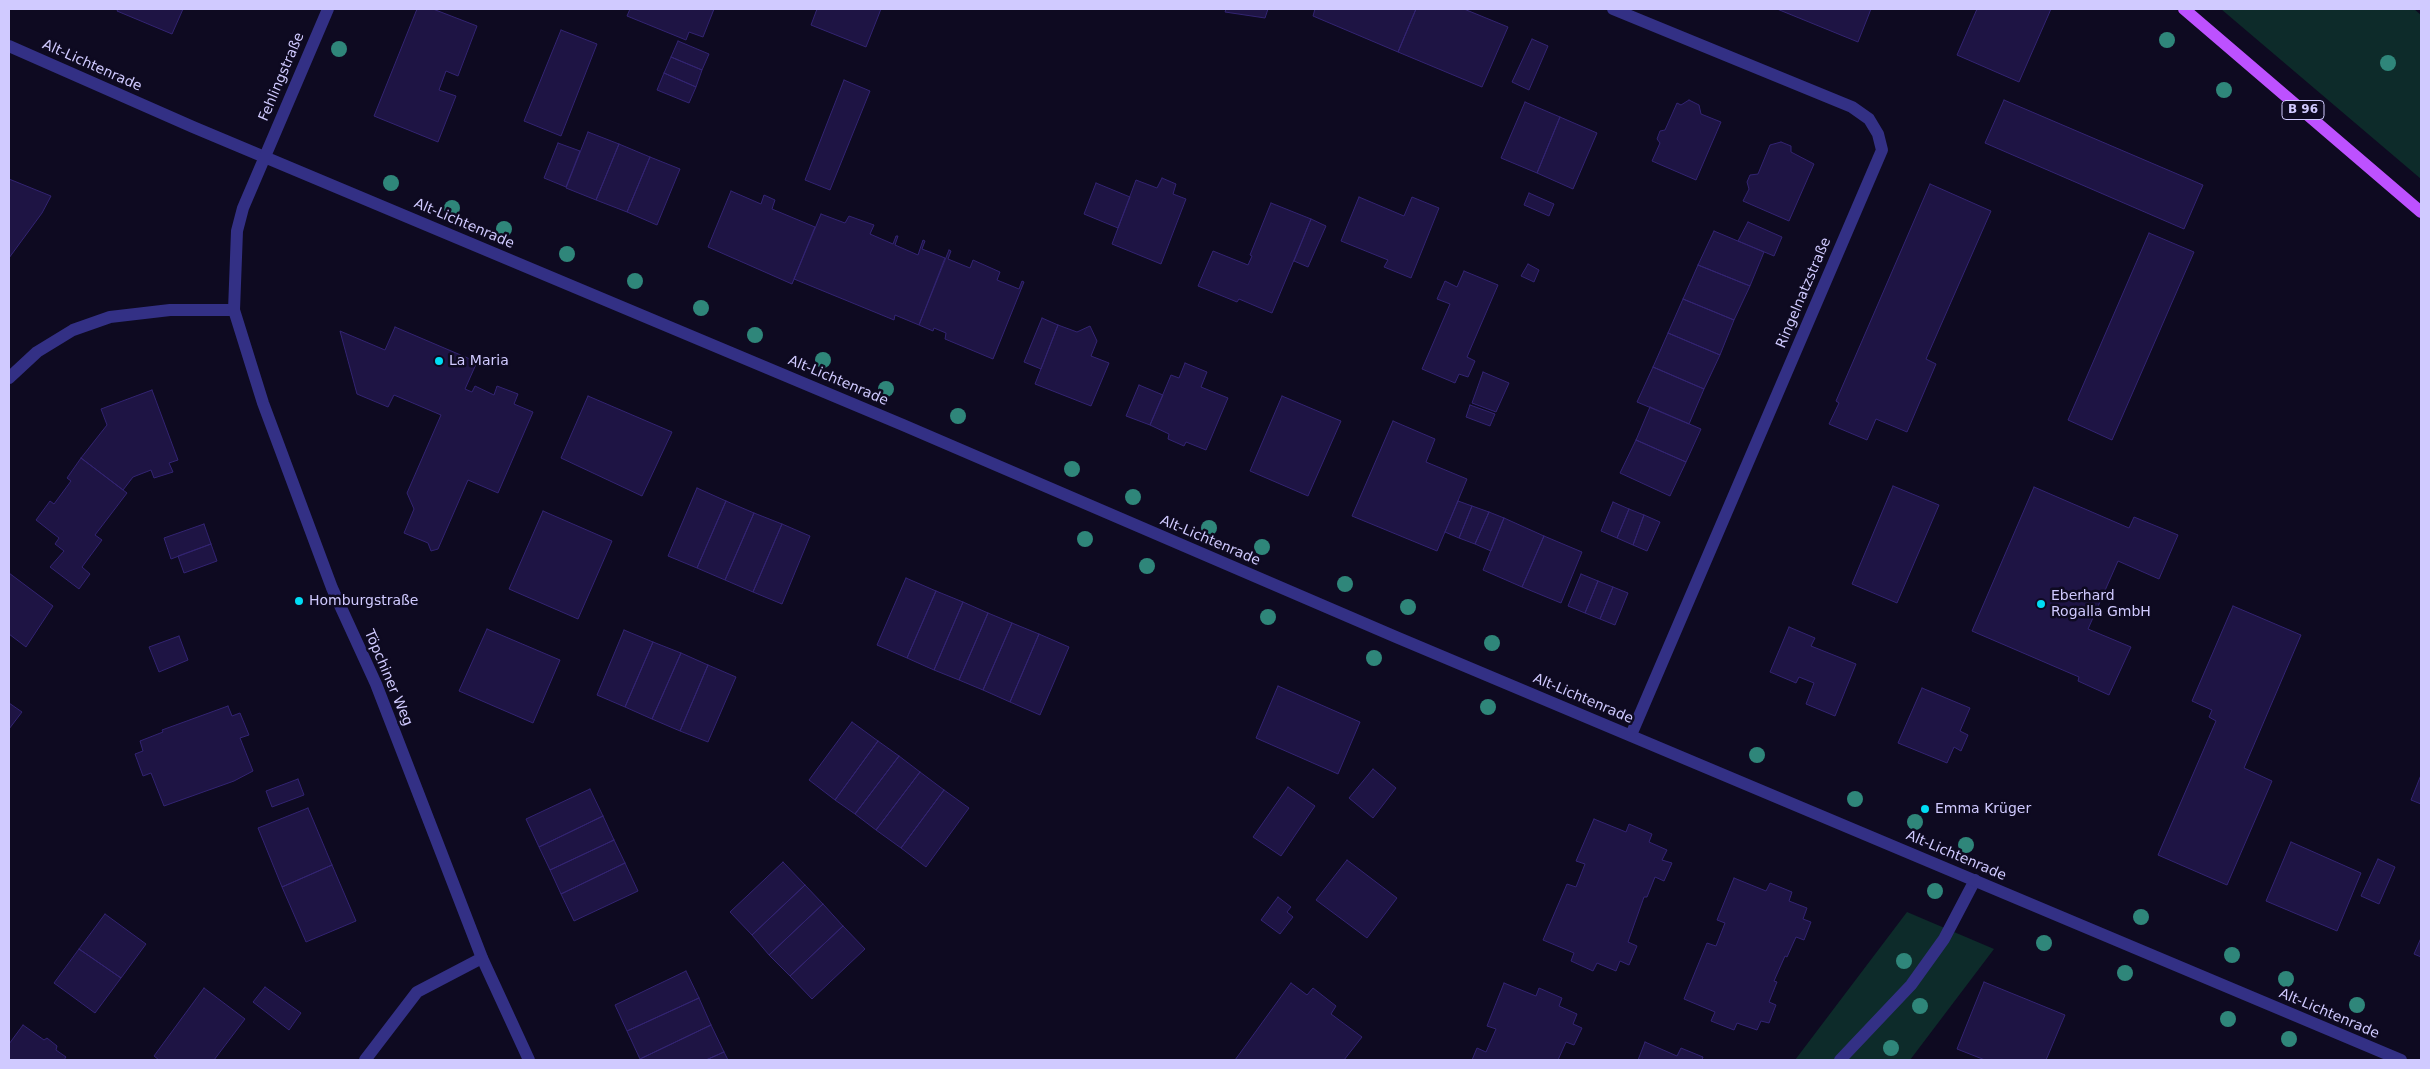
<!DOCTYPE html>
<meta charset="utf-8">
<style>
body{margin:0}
#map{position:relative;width:2430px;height:1069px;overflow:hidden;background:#0e0a21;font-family:"DejaVu Sans",sans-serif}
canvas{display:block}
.frame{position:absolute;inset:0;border:10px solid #d0caff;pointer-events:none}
</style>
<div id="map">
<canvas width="2430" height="1069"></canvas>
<div class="frame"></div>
</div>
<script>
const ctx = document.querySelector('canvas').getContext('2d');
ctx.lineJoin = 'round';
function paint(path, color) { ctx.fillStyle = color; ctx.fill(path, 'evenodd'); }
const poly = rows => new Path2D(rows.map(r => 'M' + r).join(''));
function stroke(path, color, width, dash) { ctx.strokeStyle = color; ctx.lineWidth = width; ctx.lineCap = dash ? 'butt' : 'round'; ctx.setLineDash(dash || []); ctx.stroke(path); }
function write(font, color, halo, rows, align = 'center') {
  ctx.font = font + ' "DejaVu Sans",sans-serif'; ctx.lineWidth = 5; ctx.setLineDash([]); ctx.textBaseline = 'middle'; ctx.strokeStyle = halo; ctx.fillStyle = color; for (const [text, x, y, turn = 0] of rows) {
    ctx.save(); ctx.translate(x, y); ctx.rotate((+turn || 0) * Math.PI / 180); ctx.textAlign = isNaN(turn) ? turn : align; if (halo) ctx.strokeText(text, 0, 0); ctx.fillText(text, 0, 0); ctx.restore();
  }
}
const green = poly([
 [2221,9,2414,9,2421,15,2421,179],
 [1907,912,1994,949,1910,1060,1795,1060]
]);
const building = poly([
 [118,9,183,9,172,34,117,11,118,9],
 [417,9,433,9,477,26,458,76,446,71,439,90,456,96,438,142,374,116,417,9],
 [630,9,714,9,703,37,689,32,686,40,627,16,630,9],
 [817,9,881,9,866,47,811,25,817,9],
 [1226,9,1268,9,1265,18,1225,12,1226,9],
 [1315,9,1416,9,1398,52,1313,16,1315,9],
 [1416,9,1464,9,1508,27,1482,87,1398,52,1416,9],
 [1777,9,1871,9,1858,42,1777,9],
 [1977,9,2051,9,2019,82,1957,55,1977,9],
 [561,30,597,44,561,136,524,121,561,30],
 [1532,39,1548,46,1529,90,1512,82,1532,39],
 [678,41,709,54,702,70,671,57,678,41],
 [671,57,702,70,696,87,664,73,671,57],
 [664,73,696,87,689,103,657,90,664,73],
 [844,80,870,91,830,190,805,180,844,80],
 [1689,100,1699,105,1701,114,1721,122,1696,180,1652,161,1660,143,1657,139,1660,131,1665,130,1677,103,1681,105,1689,100],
 [2004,100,2203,185,2184,229,1985,143,2004,100],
 [1525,102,1560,117,1537,173,1501,158,1525,102],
 [1560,117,1597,133,1573,189,1537,173,1560,117],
 [588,132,619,144,596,200,566,188,588,132],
 [1781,142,1791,146,1791,152,1814,164,1789,221,1743,201,1749,189,1747,182,1750,175,1758,174,1770,145,1781,142],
 [558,143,580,151,566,187,544,178,558,143],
 [619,144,650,157,627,212,596,200,619,144],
 [650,157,680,169,657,225,627,212,650,157],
 [1162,178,1176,184,1173,194,1186,199,1161,264,1112,244,1136,180,1157,188,1162,178],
 [9,179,51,196,42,213,9,258,9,179],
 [1096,183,1130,197,1118,228,1084,214,1096,183],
 [1930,184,1991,211,1926,359,1936,364,1907,432,1876,419,1867,440,1829,424,1839,403,1836,401,1930,184],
 [731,191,761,204,764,195,775,200,772,209,815,227,792,284,708,247,731,191],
 [1529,193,1554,204,1549,216,1524,205,1529,193],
 [1359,197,1404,216,1412,197,1439,208,1411,278,1384,267,1388,260,1341,241,1359,197],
 [1271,203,1311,219,1272,313,1239,299,1237,302,1198,286,1213,251,1248,265,1252,256,1250,255,1271,203],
 [821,214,845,223,849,216,874,225,870,234,893,244,896,236,898,236,895,245,918,255,923,240,925,241,922,249,945,258,919,325,895,315,894,320,794,279,821,214],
 [1311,219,1326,226,1308,267,1294,261,1311,219],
 [1748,222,1782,237,1774,256,1738,241,1748,222],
 [1714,231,1764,252,1750,286,1698,265,1714,231],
 [2149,233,2194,252,2112,440,2068,420,2149,233],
 [949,250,951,251,948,259,970,268,973,260,1000,272,997,280,1019,289,1022,281,1024,282,993,359,945,339,946,333,934,328,933,331,919,325,949,250],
 [1528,264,1539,270,1534,282,1521,276,1528,264],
 [1698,265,1750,286,1734,320,1683,299,1698,265],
 [1464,271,1498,285,1467,357,1475,361,1468,377,1459,374,1455,383,1422,369,1450,304,1437,299,1445,281,1457,287,1464,271],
 [1683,299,1734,320,1720,355,1668,333,1683,299],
 [1042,318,1058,325,1041,369,1024,362,1042,318],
 [1058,325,1077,332,1090,326,1097,341,1091,356,1109,363,1091,406,1035,384,1058,325],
 [395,327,477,362,465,389,472,392,475,386,494,395,497,386,518,394,514,404,533,412,498,493,468,480,438,549,431,551,428,543,404,533,414,509,407,493,441,415,394,395,388,407,357,394,340,331,385,350,395,327],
 [1668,333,1720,355,1704,389,1653,367,1668,333],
 [1185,363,1207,372,1201,387,1228,398,1206,450,1186,442,1184,446,1168,439,1169,434,1150,425,1171,375,1179,378,1185,363],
 [1653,367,1704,389,1689,424,1637,402,1653,367],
 [1483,372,1509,383,1496,412,1472,403,1483,372],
 [1139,385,1163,395,1150,425,1126,416,1139,385],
 [152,390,178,460,169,463,173,472,154,478,151,470,133,477,123,490,81,458,107,425,101,409,152,390],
 [588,396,672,432,642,496,561,458,588,396],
 [1282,396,1341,421,1308,496,1250,471,1282,396],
 [1470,405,1495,414,1490,426,1466,417,1470,405],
 [1650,407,1701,429,1686,462,1636,440,1650,407],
 [1393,421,1435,439,1426,462,1467,479,1437,551,1352,516,1393,421],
 [1636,440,1686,462,1670,496,1620,473,1636,440],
 [81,458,127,493,95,535,102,540,82,567,90,574,79,589,50,567,64,551,55,544,59,538,36,520,50,501,54,504,71,481,67,478,81,458],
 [1893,486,1939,505,1897,603,1852,584,1893,486],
 [2034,487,2129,528,2134,517,2178,535,2159,579,2118,561,2088,629,2131,647,2109,695,2078,681,2079,677,1972,631,2034,487],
 [697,488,726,501,697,568,668,556,697,488],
 [726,501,754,513,725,580,697,568,726,501],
 [1458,501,1472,506,1459,538,1445,532,1458,501],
 [1613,502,1629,509,1617,538,1601,531,1613,502],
 [1472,506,1489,512,1475,544,1459,538,1472,506],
 [1629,509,1644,515,1633,545,1617,538,1629,509],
 [543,511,612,541,578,619,509,589,543,511],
 [1489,512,1504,518,1491,551,1475,544,1489,512],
 [754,513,782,524,753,592,725,580,754,513],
 [1644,515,1660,522,1647,551,1633,545,1644,515],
 [1504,518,1544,536,1522,587,1483,570,1504,518],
 [204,524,211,544,171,559,164,538,204,524],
 [782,524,810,536,782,604,753,592,782,524],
 [1544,536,1582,552,1561,603,1522,587,1544,536],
 [211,544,217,561,184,573,178,556,211,544],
 [9,573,53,606,26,647,9,634,9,573],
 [1581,574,1598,581,1585,613,1568,606,1581,574],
 [906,578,936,591,907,658,877,645,906,578],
 [1598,581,1613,587,1600,619,1585,613,1598,581],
 [1613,587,1628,593,1615,625,1600,619,1613,587],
 [936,591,963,602,934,670,907,658,936,591],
 [963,602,988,613,959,680,934,670,963,602],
 [2233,606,2301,635,2244,768,2272,781,2227,885,2158,855,2216,721,2209,717,2212,710,2192,701,2233,606],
 [988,613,1012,623,983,690,959,680,988,613],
 [1012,623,1039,634,1010,702,983,690,1012,623],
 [1789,627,1815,638,1811,646,1856,664,1835,716,1806,704,1814,683,1799,677,1796,683,1770,672,1789,627],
 [487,629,560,660,533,723,459,691,487,629],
 [624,630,653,642,625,707,597,695,624,630],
 [1039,634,1069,647,1040,715,1010,702,1039,634],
 [179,636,188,660,159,672,149,647,179,636],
 [653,642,681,653,652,719,625,707,653,642],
 [681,653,708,665,680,731,652,719,681,653],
 [708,665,736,677,708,742,680,731,708,665],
 [1278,686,1360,722,1338,774,1256,738,1278,686],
 [1922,688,1970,708,1960,731,1968,735,1961,751,1954,747,1947,763,1898,743,1922,688],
 [9,703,22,712,9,729,9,703],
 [228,706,232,716,240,713,249,735,240,738,253,771,234,781,164,806,151,773,143,776,135,754,143,751,140,741,163,732,162,730,228,706],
 [852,722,878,741,835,800,809,780,852,722],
 [878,741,899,756,855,814,835,800,878,741],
 [899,756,920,772,876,830,855,814,899,756],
 [1373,769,1396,788,1373,818,1349,798,1373,769],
 [920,772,944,790,901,848,876,830,920,772],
 [2421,775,2421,804,2411,800,2421,775],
 [298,779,304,795,272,807,266,791,298,779],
 [1288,787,1315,806,1281,856,1253,837,1288,787],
 [590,789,603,816,539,847,526,819,590,789],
 [944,790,969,808,926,867,901,848,944,790],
 [308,808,332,865,282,887,258,828,308,808],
 [603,816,614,840,550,870,539,847,603,816],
 [1594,819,1626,832,1629,824,1652,834,1649,842,1667,850,1662,860,1672,863,1664,881,1655,877,1647,897,1644,897,1628,942,1637,946,1629,965,1620,961,1616,971,1597,963,1593,971,1571,961,1574,953,1543,940,1567,884,1576,887,1585,864,1576,861,1594,819],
 [614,840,625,863,561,894,550,870,614,840],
 [2291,842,2361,873,2337,931,2266,901,2291,842],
 [2378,859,2395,867,2379,904,2361,896,2378,859],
 [1347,860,1397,898,1367,938,1316,900,1347,860],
 [783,862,805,885,752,935,730,912,783,862],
 [625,863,638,891,574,921,561,894,625,863],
 [332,865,356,921,306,942,282,887,332,865],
 [1734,878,1766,891,1770,883,1792,892,1789,901,1807,908,1803,919,1811,922,1804,940,1796,937,1787,957,1785,956,1774,981,1777,982,1769,1002,1776,1005,1769,1023,1761,1021,1757,1030,1737,1023,1734,1030,1711,1021,1715,1012,1684,999,1707,943,1716,946,1725,923,1717,920,1734,878],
 [805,885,823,904,769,955,752,935,805,885],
 [1278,897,1291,907,1287,912,1293,917,1280,934,1261,920,1278,897],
 [823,904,843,926,790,976,769,955,823,904],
 [105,914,146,944,121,978,79,949,105,914],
 [843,926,865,949,812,999,790,976,843,926],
 [2421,938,2421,957,2414,954,2421,938],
 [79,949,121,978,95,1013,54,983,79,949],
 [686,971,699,998,627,1031,615,1005,686,971],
 [1984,982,2065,1015,2046,1060,1985,1060,1957,1049,1984,982],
 [1291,983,1307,995,1313,988,1336,1006,1331,1014,1362,1037,1344,1060,1235,1060,1291,983],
 [1504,983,1536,996,1539,988,1562,998,1559,1006,1577,1014,1573,1024,1582,1028,1574,1045,1566,1042,1558,1060,1472,1060,1477,1048,1486,1052,1496,1029,1487,1026,1504,983],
 [265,987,301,1013,289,1030,253,1002,265,987],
 [204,988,245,1019,214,1060,159,1060,154,1056,204,988],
 [699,998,711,1025,640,1059,627,1031,699,998],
 [23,1025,44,1040,47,1038,57,1046,56,1050,66,1057,64,1060,9,1060,9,1044,23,1025],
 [711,1025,724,1052,706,1060,641,1060,640,1059,711,1025],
 [1645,1042,1677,1056,1681,1048,1703,1057,1702,1060,1638,1060,1645,1042],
 [724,1052,728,1060,706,1060,724,1052]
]);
const service = poly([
 [1840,1060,1911,985,1944,939,1975,880]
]);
const minor = poly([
 [1613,9,1852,107,1869,119,1878,134,1882,150,1631,735],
 [9,46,193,127,903,425,1396,637,2401,1060],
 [9,378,37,352,73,330,110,317,170,310,234,310],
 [365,1060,417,992,482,958]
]);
const tertiary = poly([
 [328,9,243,208,237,231,234,310,263,403,332,588,376,684,482,958,529,1060]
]);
const primary = poly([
 [2184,9,2421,212]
]);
const trees = [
 [2167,40],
 [339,49],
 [2388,63],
 [2224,90],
 [391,183],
 [452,208],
 [504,229],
 [567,254],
 [635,281],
 [701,308],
 [755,335],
 [823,360],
 [886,389],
 [958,416],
 [1072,469],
 [1133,497],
 [1209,528],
 [1085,539],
 [1262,547],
 [1147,566],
 [1345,584],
 [1408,607],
 [1268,617],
 [1492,643],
 [1374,658],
 [1488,707],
 [1757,755],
 [1855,799],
 [1915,822],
 [1966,845],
 [1935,891],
 [2141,917],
 [2044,943],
 [2232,955],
 [1904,961],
 [2125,973],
 [2286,979],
 [2357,1005],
 [1920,1006],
 [2228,1019],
 [2289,1039],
 [1891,1048]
];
const markers = [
 [439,361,5,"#00ddf5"],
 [299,601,5,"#00ddf5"],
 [2041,604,5,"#00ddf5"],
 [1925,809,5,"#00ddf5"]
];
const shields = [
 [2303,110,42]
];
const shieldNames = [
 ["B 96",2303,110]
];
const streetNames = [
 ["Alt-Lichtenrade",92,66,24],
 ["Fehlingstraße",282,77,-67],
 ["Alt-Lichtenrade",464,224,23],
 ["Ringelnatzstraße",1804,293,-67],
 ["Alt-Lichtenrade",838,381,23],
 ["Alt-Lichtenrade",1210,541,23],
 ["Töpchiner Weg",388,678,67],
 ["Alt-Lichtenrade",1583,699,23],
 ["Alt-Lichtenrade",1956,856,23],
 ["Alt-Lichtenrade",2329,1014,23]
];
const poiNames = [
 ["La Maria",449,361],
 ["Eberhard",2051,596],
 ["Rogalla GmbH",2051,612],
 ["Homburgstraße",309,601],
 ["Emma Krüger",1935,809]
];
paint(green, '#0d2b2a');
paint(building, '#1e1444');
stroke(building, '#332472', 1);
stroke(service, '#333085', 12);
stroke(minor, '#333085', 12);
stroke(tertiary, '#333085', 12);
stroke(primary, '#bd51ff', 12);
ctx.fillStyle = '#2f867a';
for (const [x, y] of trees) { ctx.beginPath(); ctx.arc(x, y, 8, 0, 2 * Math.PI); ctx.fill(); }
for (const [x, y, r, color] of markers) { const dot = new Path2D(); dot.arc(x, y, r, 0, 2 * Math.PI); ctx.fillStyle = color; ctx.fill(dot); stroke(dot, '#0e0a21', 2); }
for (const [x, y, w] of shields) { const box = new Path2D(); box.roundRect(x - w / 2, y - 9.5, w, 19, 4); ctx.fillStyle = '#0e0a21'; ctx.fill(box); stroke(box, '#d0caff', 1); }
write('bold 12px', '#d0caff', null, shieldNames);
write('14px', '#d0caff', '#0e0a21', streetNames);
write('14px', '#d0caff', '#0e0a21', poiNames, 'left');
</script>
